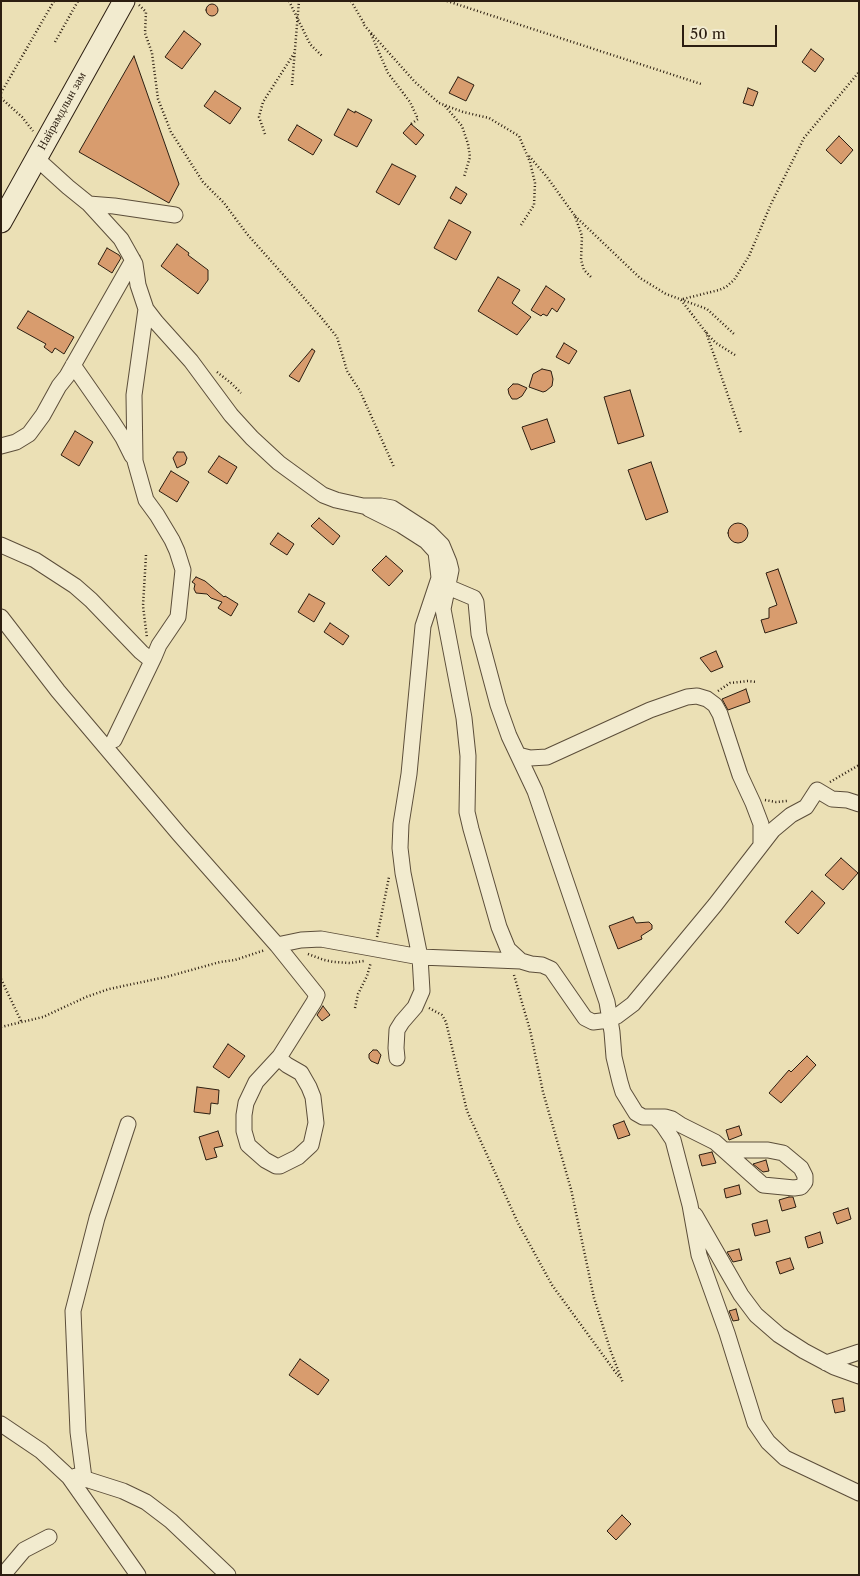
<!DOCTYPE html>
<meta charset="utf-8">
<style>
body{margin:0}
#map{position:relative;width:860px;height:1576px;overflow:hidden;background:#ebe0b5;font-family:"Libre Caslon Text",serif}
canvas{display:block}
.frame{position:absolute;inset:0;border:2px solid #2c1e11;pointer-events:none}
.scale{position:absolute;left:682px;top:25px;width:95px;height:22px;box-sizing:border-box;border:2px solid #2c1e11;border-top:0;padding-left:6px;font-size:15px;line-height:18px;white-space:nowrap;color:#2c1e11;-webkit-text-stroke:4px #f2ebcf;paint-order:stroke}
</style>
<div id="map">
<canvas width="860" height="1576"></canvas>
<div class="frame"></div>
<div class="scale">50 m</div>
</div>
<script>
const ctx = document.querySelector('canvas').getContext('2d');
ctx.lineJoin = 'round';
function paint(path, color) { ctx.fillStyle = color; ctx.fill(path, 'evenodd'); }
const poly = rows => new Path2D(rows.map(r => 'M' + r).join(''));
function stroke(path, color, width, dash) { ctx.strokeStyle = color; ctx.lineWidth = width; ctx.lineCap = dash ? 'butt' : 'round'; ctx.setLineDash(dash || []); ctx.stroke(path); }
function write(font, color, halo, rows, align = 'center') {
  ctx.font = font + ' "Libre Caslon Text",serif'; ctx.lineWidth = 4.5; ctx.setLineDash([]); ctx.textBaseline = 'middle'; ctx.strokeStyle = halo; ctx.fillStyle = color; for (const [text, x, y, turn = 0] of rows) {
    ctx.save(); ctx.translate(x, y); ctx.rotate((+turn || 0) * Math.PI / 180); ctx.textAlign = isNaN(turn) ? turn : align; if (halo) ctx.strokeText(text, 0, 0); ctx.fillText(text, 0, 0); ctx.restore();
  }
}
const building = poly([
 '206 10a6 6 0 1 1 12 0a6 6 0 1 1-12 0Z',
 [184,31,201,44,182,69,165,57,184,31],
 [811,49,824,59,815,72,802,62,811,49],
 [134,56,179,184,169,203,79,152,134,56],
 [458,77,474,85,466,101,449,93,458,77],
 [748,88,758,92,753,106,743,103,748,88],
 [215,91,241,108,230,124,204,106,215,91],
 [348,109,355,113,355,111,372,120,357,147,334,135,348,109],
 [411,124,424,135,416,145,403,133,411,124],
 [297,125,322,140,313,155,288,140,297,125],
 [839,136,853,150,841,164,826,150,839,136],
 [392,164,416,176,399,205,376,192,392,164],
 [456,187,467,194,461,204,450,198,456,187],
 [449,220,471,232,456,260,434,248,449,220],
 [177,244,189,253,188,255,208,270,208,280,198,294,161,266,177,244],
 [107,248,119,255,121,258,112,273,98,264,107,248],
 [498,277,520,290,512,303,531,317,517,335,478,311,498,277],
 [546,286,565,299,557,312,552,308,547,316,543,314,541,316,531,310,546,286],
 [28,311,74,337,64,354,55,348,52,353,44,347,46,344,17,328,28,311],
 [564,343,577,351,569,364,556,357,564,343],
 [312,349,315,351,299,382,289,376,312,349],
 [542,369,551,371,553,379,552,386,546,391,543,392,529,387,533,374,542,369],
 [513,384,518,384,527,388,522,396,517,399,512,399,509,394,508,389,513,384],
 [630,390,644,436,618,444,604,397,630,390],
 [547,419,555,442,531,450,522,427,547,419],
 [75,431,93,442,79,466,61,455,75,431],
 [177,452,184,452,187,458,185,464,177,468,173,458,177,452],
 [219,456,237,467,227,484,208,472,219,456],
 [651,462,668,512,646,520,628,470,651,462],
 [171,471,189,482,177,502,159,491,171,471],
 [319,518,340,536,333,545,311,526,319,518],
 '728 533a10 10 0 1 1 20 0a10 10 0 1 1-20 0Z',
 [278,533,294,544,287,555,270,544,278,533],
 [386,556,403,571,389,586,372,570,386,556],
 [778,569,797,623,765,633,761,620,769,618,769,608,777,605,766,573,778,569],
 [196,577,205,581,224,597,225,596,238,604,231,616,218,608,222,602,211,598,207,594,196,593,194,589,195,584,192,582,196,577],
 [309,594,325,603,314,622,298,612,309,594],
 [330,623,349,636,343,645,324,632,330,623],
 [716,651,723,667,711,672,700,658,716,651],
 [746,689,750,702,728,710,722,699,746,689],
 [841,858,858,873,843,890,825,875,841,858],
 [812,891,825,903,798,934,785,922,812,891],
 [633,917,636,923,649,922,652,925,652,929,641,936,642,939,618,949,609,926,633,917],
 [323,1006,330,1015,322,1021,317,1015,323,1006],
 [228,1044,245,1056,229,1078,213,1067,228,1044],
 [373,1050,377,1050,381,1055,378,1064,371,1061,369,1058,369,1054,373,1050],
 [807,1056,816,1065,781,1103,769,1093,789,1070,791,1072,807,1056],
 [197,1087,219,1090,218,1104,211,1103,210,1114,194,1112,197,1087],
 [624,1121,630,1135,618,1139,613,1125,624,1121],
 [739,1126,742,1135,729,1140,726,1130,739,1126],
 [218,1131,223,1146,214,1148,217,1157,206,1160,199,1137,218,1131],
 [712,1152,716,1163,702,1166,699,1155,712,1152],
 [766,1160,769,1171,763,1172,753,1164,766,1160],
 [739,1185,741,1194,726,1198,724,1189,739,1185],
 [789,1197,793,1197,796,1207,782,1211,779,1200,789,1197],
 [848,1208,851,1219,837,1224,833,1213,848,1208],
 [767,1220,770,1232,755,1236,752,1224,767,1220],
 [820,1232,823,1243,808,1248,805,1237,820,1232],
 [739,1249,742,1260,733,1262,727,1252,739,1249],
 [790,1258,794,1269,780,1274,776,1262,790,1258],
 [736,1309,739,1320,733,1321,729,1311,736,1309],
 [300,1359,329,1380,318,1395,289,1375,300,1359],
 [843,1398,845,1411,835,1413,832,1400,843,1398],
 [622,1515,631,1524,616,1540,607,1531,622,1515]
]);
const path = poly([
 [289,1,310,44,323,57],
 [351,1,365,25],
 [447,1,701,84],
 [139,5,146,12,145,33,152,53,158,99,171,132,203,182,224,203,247,234,320,316,337,337,347,371,360,391,394,467],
 [364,25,415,82,439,103,463,112,489,118,519,136,530,162,535,183,534,205,521,225],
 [371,34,388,73,410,102,418,119,411,124],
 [55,42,78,1],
 [292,85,299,1],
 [1,93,54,1],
 [1,98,22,117,33,131],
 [445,106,462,126,468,144,470,157,464,177],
 [265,134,259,117,263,102,295,52],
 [529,156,547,177,575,216,582,236,581,260,584,270,591,277],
 [575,216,640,278,666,294,707,309,734,334],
 [683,299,719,290,726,287,734,280,749,256,771,204,804,138,859,72],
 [681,300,708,335,716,343,735,355],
 [706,332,741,433],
 [217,372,231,383,241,393],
 [146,555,143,606,147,638],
 [718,691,730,683,748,681,756,682],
 [830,782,859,765],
 [765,800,776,802,787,801],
 [377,937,389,877],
 [308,954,324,960,334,962,350,963,364,961],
 [514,975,530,1030,543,1092,571,1189,594,1298,611,1352,623,1383],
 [1,979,22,1023],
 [355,1008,358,994,367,976,371,962],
 [429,1008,442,1015,446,1022,467,1111,518,1223,552,1285,619,1377],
 [1,1027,43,1017,86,997,109,989,166,977,220,962,235,960,265,950]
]);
const minor = poly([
 [36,158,68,187,89,204,121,239,135,264,138,285,146,309,156,322,191,361,231,415,252,438,279,463,323,495,336,500,363,506,381,506,392,508,429,532,442,545,449,562,451,570,443,609,464,718,468,756,467,812,471,829,499,927,508,949,521,961,531,964,542,965,551,969,585,1018,593,1022,609,1020,617,1016,633,1004,715,905,773,830,791,815,806,807,817,790,832,799,847,800,859,804],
 [89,204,114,206,175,215],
 [73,365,112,421,123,438,132,456],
 [1,446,16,442,29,434,43,415,59,386,67,376,133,260],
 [369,509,401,525,426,541,436,552,440,586],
 [1,545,35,560,75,586,91,600,141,652,152,661],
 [448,587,474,598,476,602,479,634,498,705,509,736,535,791,607,1002,612,1032,614,1057,620,1082,623,1092,636,1113,643,1117,655,1117,663,1125,673,1140,690,1205,699,1255,727,1333,755,1423,768,1442,785,1458,859,1493],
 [1,617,58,691,179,834,277,945,317,995,314,1002,280,1056,256,1082,246,1103,244,1115,244,1131,248,1145,265,1160,276,1166,280,1166,298,1157,311,1145,316,1123,313,1097,309,1087,301,1073,287,1065,281,1060,280,1056],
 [114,740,154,657,159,645,178,617,183,570,177,551,172,540,157,515,146,500,135,461,134,395,146,309],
 [518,755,530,758,547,757,650,710,687,697,697,696,707,699,715,705,720,714,740,775,753,803,761,824,761,845],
 [277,945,301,940,321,939,420,957,403,873,400,848,401,824,409,774,423,626,439,578],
 [397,1058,396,1048,397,1030,402,1022,415,1007,422,991,420,957,521,961],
 [655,1117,665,1117,672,1119,681,1125,715,1142,763,1185,794,1188,801,1187,805,1182,805,1176,801,1168,783,1153,768,1150,725,1150],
 [695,1215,741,1295,756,1315,779,1335,804,1351,834,1367,859,1376],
 [826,1363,859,1352],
 [1,1424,41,1451,69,1477,138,1575],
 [76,1476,123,1491,146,1502,171,1521,228,1575],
 [84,1478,78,1432,73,1311,97,1218,128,1124],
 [3,1575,24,1550,49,1537]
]);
const secondary = poly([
 [1,222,124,1]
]);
const streetNames = [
 ["Найрамдлын зам",62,111,-61]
];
paint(building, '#d89c6e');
stroke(building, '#2c1e11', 1);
stroke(minor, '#5c4e3a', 17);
stroke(secondary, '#2c1e11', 23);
stroke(path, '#2c1e11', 2.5, [1, 2.5]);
stroke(minor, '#f2ebcf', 15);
stroke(secondary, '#f2ebcf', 21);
write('12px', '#2c1e11', '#f2ebcf', streetNames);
</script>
